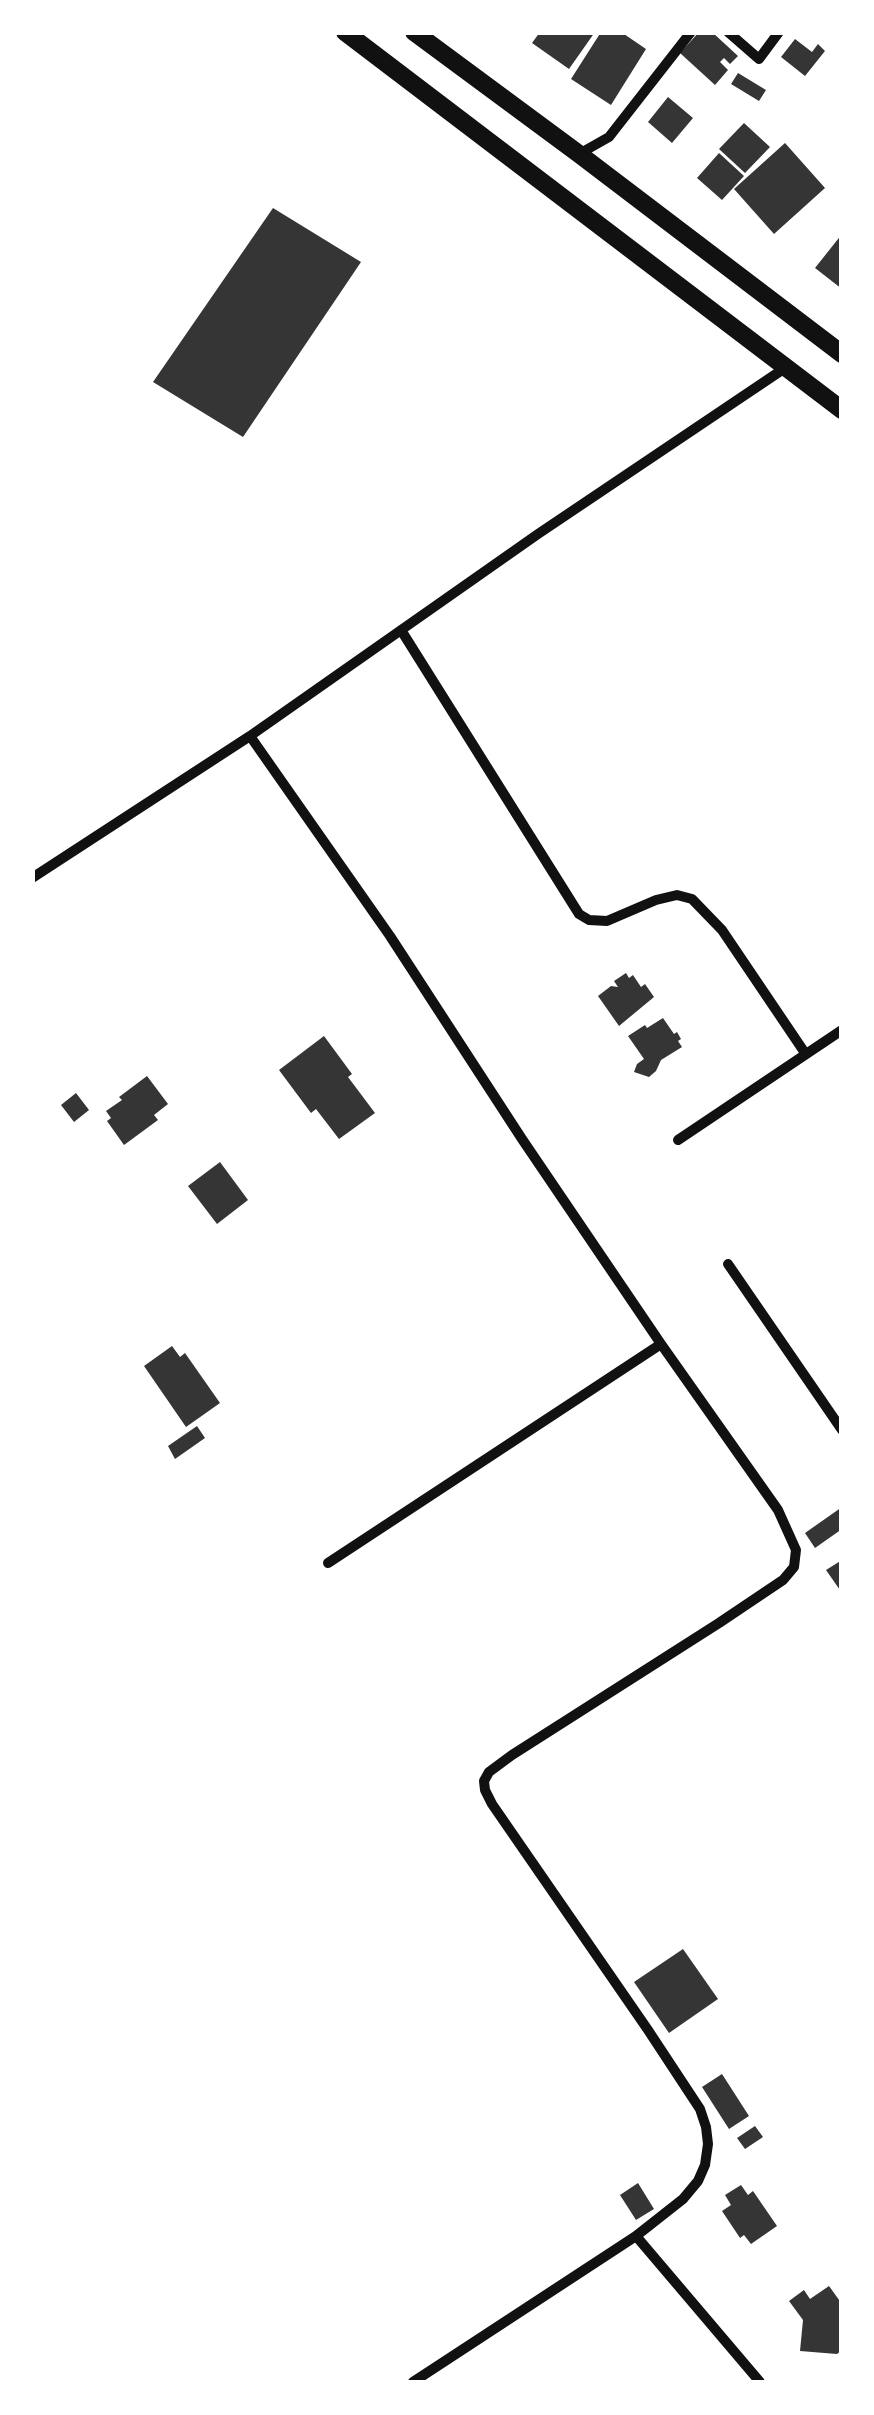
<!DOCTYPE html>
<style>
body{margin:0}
#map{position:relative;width:874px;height:2415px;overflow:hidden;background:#fff;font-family:Arial,sans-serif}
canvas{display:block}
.frame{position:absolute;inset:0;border:35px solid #fff;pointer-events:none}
</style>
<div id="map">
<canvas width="874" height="2415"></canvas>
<div class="frame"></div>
</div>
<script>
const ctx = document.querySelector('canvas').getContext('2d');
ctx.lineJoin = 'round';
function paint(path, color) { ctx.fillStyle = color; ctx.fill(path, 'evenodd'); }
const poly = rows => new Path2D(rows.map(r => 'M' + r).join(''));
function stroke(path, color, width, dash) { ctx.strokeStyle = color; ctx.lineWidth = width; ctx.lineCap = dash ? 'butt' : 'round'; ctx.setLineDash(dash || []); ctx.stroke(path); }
const building = poly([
 [540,32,595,32,569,69,532,43],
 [601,32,621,32,646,49,611,105,571,79],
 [699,32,712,32,738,56,730,64,724,58,720,62,728,70,715,85,680,53],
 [795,39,812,52,818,44,825,51,805,76,781,57],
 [738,73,766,90,759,101,731,84],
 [668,97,693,118,672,143,648,122],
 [744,123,770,147,745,173,719,149],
 [785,143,825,188,774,234,734,189],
 [719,153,744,176,722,200,697,178],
 [273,208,361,262,243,437,153,382],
 [842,234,842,289,815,268],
 [626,973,629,978,633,975,641,987,645,984,654,997,619,1026,598,996,611,986,618,987,614,981],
 [663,1018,674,1034,677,1032,681,1039,678,1041,682,1047,661,1060,656,1071,649,1077,634,1072,637,1064,644,1059,628,1036,645,1025,647,1028],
 [324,1036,352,1074,348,1077,375,1113,339,1139,316,1109,311,1113,279,1070],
 [147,1076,168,1104,154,1115,158,1120,124,1145,107,1121,111,1118,106,1111,122,1100,119,1097],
 [76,1093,89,1110,74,1122,61,1105],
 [220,1162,248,1200,217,1224,188,1186],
 [172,1346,180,1357,185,1353,220,1403,186,1427,144,1366],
 [197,1426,205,1438,175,1459,168,1446],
 [842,1507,842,1529,815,1548,805,1533],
 [842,1560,842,1593,826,1570],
 [683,1949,718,1999,669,2033,634,1982],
 [722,2074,749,2116,729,2129,702,2087],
 [755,2126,763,2137,745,2149,737,2138],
 [638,2183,654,2209,636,2220,620,2195],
 [741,2185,748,2195,753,2191,777,2226,751,2244,744,2235,740,2238,722,2211,731,2205,725,2195],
 [829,2286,842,2304,842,2350,837,2354,800,2351,803,2320,789,2301,804,2290,810,2299]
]);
const minor = poly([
 [728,32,759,59,779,32],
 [579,154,609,137,691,32],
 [401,630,579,914,589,920,607,921,656,900,677,895,692,899,722,930,805,1053],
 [250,736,390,936,522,1139,661,1344,778,1510,796,1550,794,1567,783,1580,719,1623,512,1755,489,1772,484,1781,485,1790,492,1804,648,2030,700,2109,706,2127,708,2144,705,2165,698,2181,683,2199,636,2236,413,2382],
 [32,878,250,736,538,534,785,368],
 [678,1140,842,1030],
 [728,1264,842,1430],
 [328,1563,661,1344],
 [636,2236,760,2382]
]);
const trunk = poly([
 [345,32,842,410],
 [414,32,579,154,842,354]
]);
paint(building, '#353535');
stroke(minor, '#111', 10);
stroke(trunk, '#111', 18);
</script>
